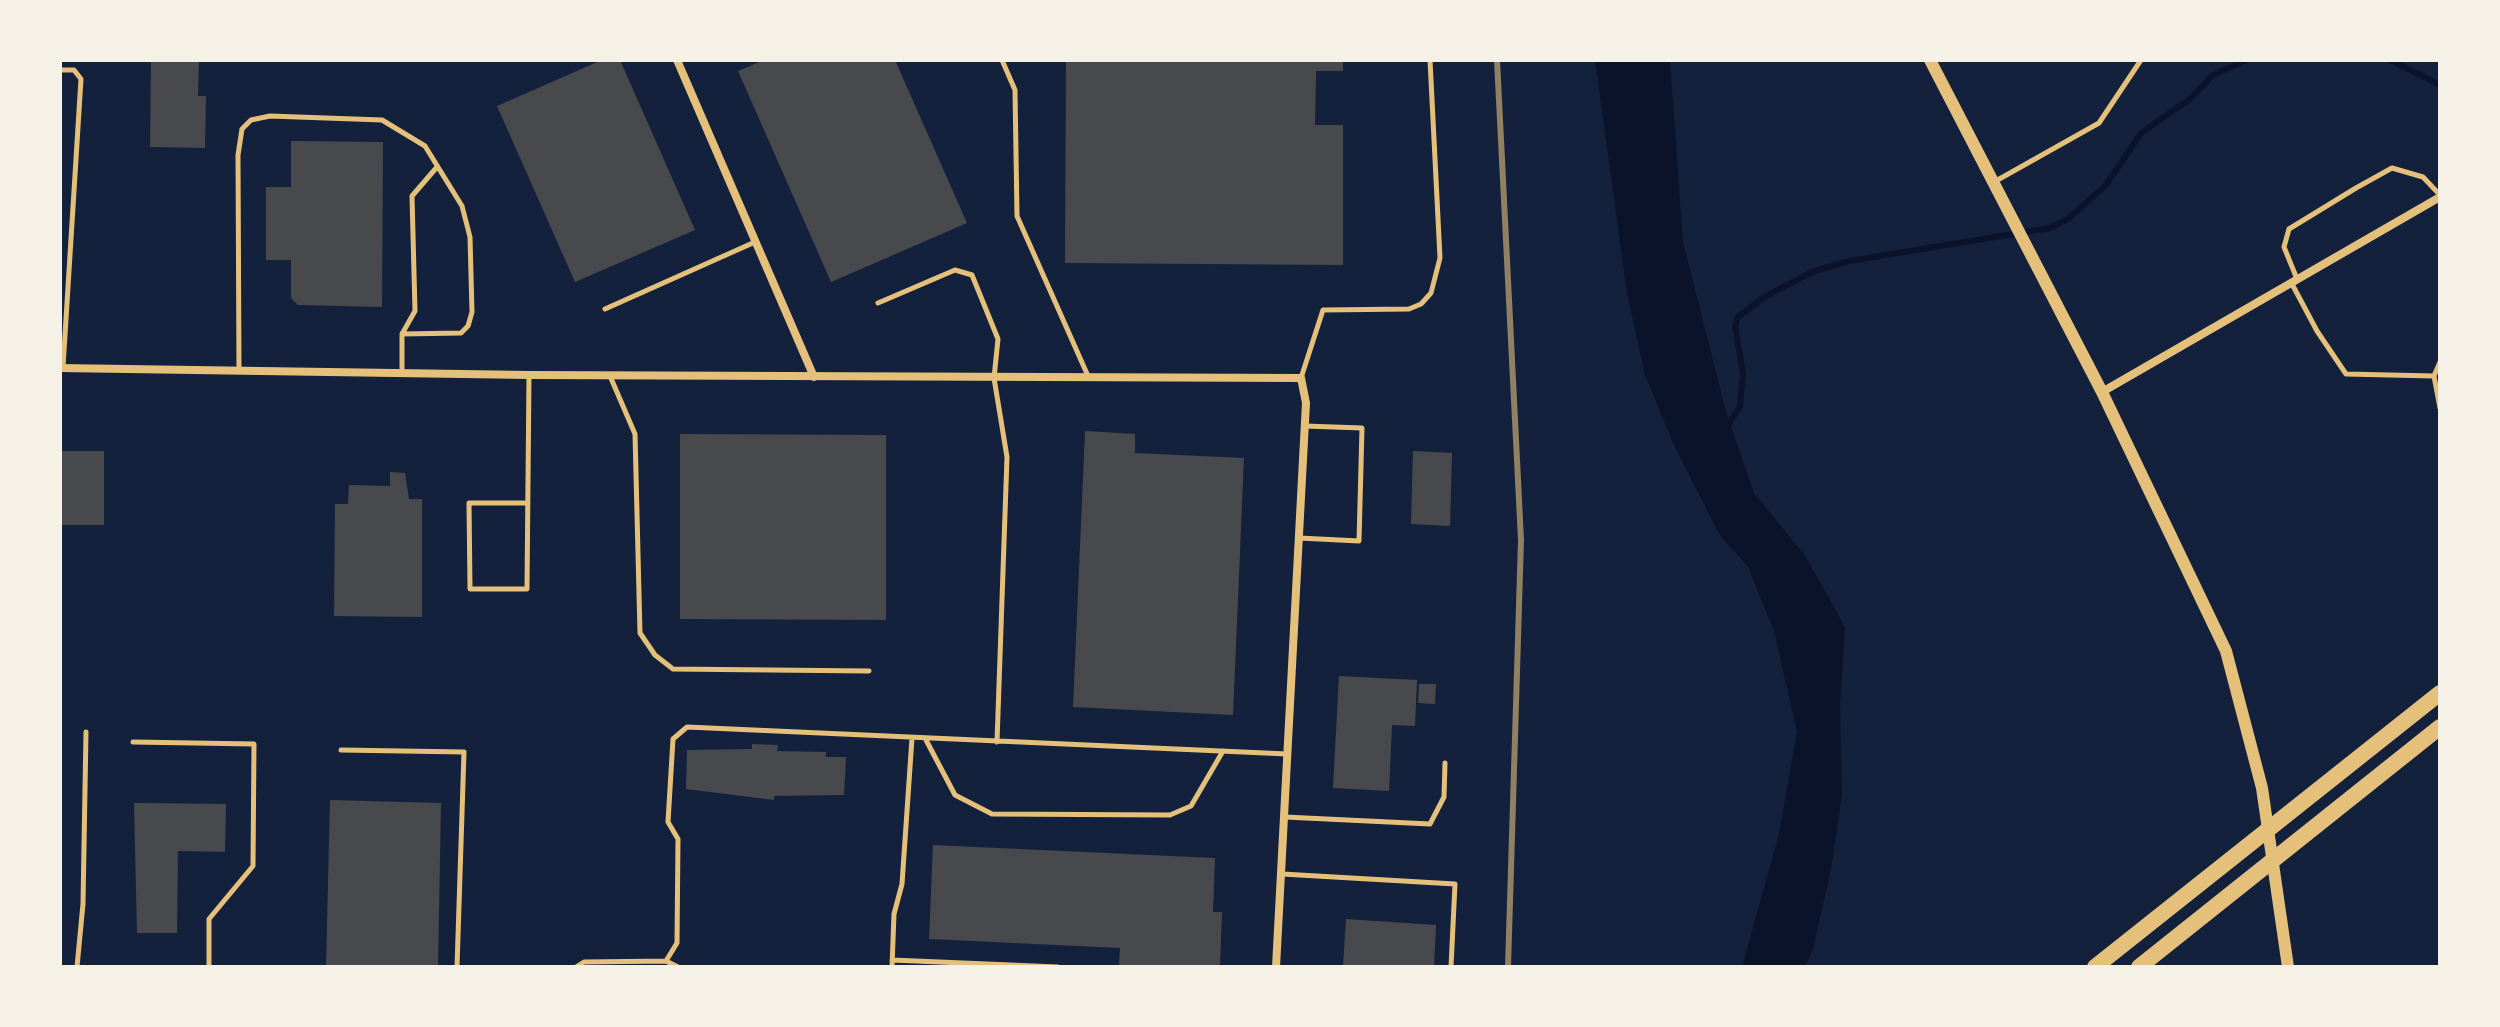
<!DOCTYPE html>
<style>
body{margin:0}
#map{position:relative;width:2500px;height:1027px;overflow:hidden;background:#14213d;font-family:Bitter,serif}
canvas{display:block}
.frame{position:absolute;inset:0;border:62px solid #f6f1e7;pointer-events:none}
</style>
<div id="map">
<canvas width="2500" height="1027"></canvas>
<div class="frame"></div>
</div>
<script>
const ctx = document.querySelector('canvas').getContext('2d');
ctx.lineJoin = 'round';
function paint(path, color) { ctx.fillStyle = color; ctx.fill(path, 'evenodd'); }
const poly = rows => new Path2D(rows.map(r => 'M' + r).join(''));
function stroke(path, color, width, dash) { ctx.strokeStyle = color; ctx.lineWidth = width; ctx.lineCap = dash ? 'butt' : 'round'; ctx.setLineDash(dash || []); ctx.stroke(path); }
const water = poly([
 [1595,60,1670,60,1683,242,1726,412,1754,493,1804,554,1845,627,1840,708,1842,795,1831,869,1813,949,1805,967,1742,967,1779,834,1797,732,1774,631,1748,567,1719,534,1673,443,1645,375,1627,293]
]);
const stream = poly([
 [2390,60,2440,85],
 [1727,426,1740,407,1743,373,1735,326,1738,317,1766,296,1812,272,1849,261,2050,228,2068,219,2106,185,2141,133,2190,99,2213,75,2246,60]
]);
const building = poly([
 [151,60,199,60,198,96,206,96,205,148,150,147],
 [602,60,620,60,695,230,575,282,497,106],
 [764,60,895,60,967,223,831,282,738,71],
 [1066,60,1343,60,1343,71,1316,71,1315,125,1343,125,1343,265,1065,263],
 [291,141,383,142,382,307,298,305,291,298,291,260,266,260,266,187,291,187],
 [1085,431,1135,434,1135,453,1244,458,1233,715,1073,707],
 [680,434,886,435,886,620,680,619],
 [60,451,104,451,104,525,60,525],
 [1413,451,1452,453,1450,526,1411,524],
 [390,472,405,473,409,499,422,499,422,617,334,616,335,504,348,504,349,485,390,486],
 [1339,676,1417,680,1415,726,1392,725,1389,791,1333,788],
 [1419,684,1436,684,1435,704,1418,703],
 [752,744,778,745,777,751,826,752,826,757,846,757,844,795,774,796,774,800,686,789,687,750,752,749],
 [330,800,441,803,438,967,326,967],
 [134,803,226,804,225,852,178,851,177,933,137,933],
 [933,845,1215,858,1213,912,1222,912,1220,967,1119,967,1120,948,929,939],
 [1346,919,1436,925,1434,967,1343,967]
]);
const service = poly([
 [1002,60,1015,90,1017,216,1088,376],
 [60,70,74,70,81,79,63,367],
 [1994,182,2099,123,2141,60],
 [2297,279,2284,247,2289,229,2356,188,2392,168,2423,177,2440,195],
 [2292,284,2317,331,2346,374,2434,376],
 [878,303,955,270,972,275,998,339,994,378,1007,457,997,742],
 [605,309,755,242],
 [2440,362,2434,376,2440,408],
 [239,371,238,155,242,129,251,120,270,116,382,120,425,146,462,206,470,237,472,312,468,326,461,333,402,334],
 [402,372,402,334,415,311,412,196,437,167],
 [610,376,635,434,640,633,655,655,673,669,869,671],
 [1301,378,1323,310,1409,309,1421,304,1431,293,1440,258,1430,60],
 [528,503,469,503,470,589,527,589,529,375],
 [1299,538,1359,541,1362,428,1305,426],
 [926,740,955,795,992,814,1170,815,1191,806,1223,751],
 [133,742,254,744,253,866,209,919,209,967],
 [341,750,464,752,457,967],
 [1285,817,1430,824,1444,797,1445,763],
 [1282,874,1455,884,1451,967],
 [892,960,1058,967],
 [666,961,678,967],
 [77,967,83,904,86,732],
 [576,967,584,962,666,961,677,943,678,839,668,822,673,739,687,727,1287,754],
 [892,967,894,914,902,884,912,738]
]);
const minor = poly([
 [677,60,814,377],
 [60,368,529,375,1301,378,1306,403,1276,967],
 [2102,392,2440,197]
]);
const tertiary = poly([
 [1930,60,2102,392,2226,651,2262,788,2288,967]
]);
const trunk = poly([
 [2095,967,2440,693],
 [2139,967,2440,727]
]);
const rail = poly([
 [1497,60,1521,540,1508,967]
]);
paint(water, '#0b132b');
stroke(stream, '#0b132b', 6);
paint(building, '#48494c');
stroke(service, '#e5c07b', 5);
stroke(minor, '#e5c07b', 8);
stroke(tertiary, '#e5c07b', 12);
stroke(trunk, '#e5c07b', 16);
stroke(rail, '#918062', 6);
</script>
